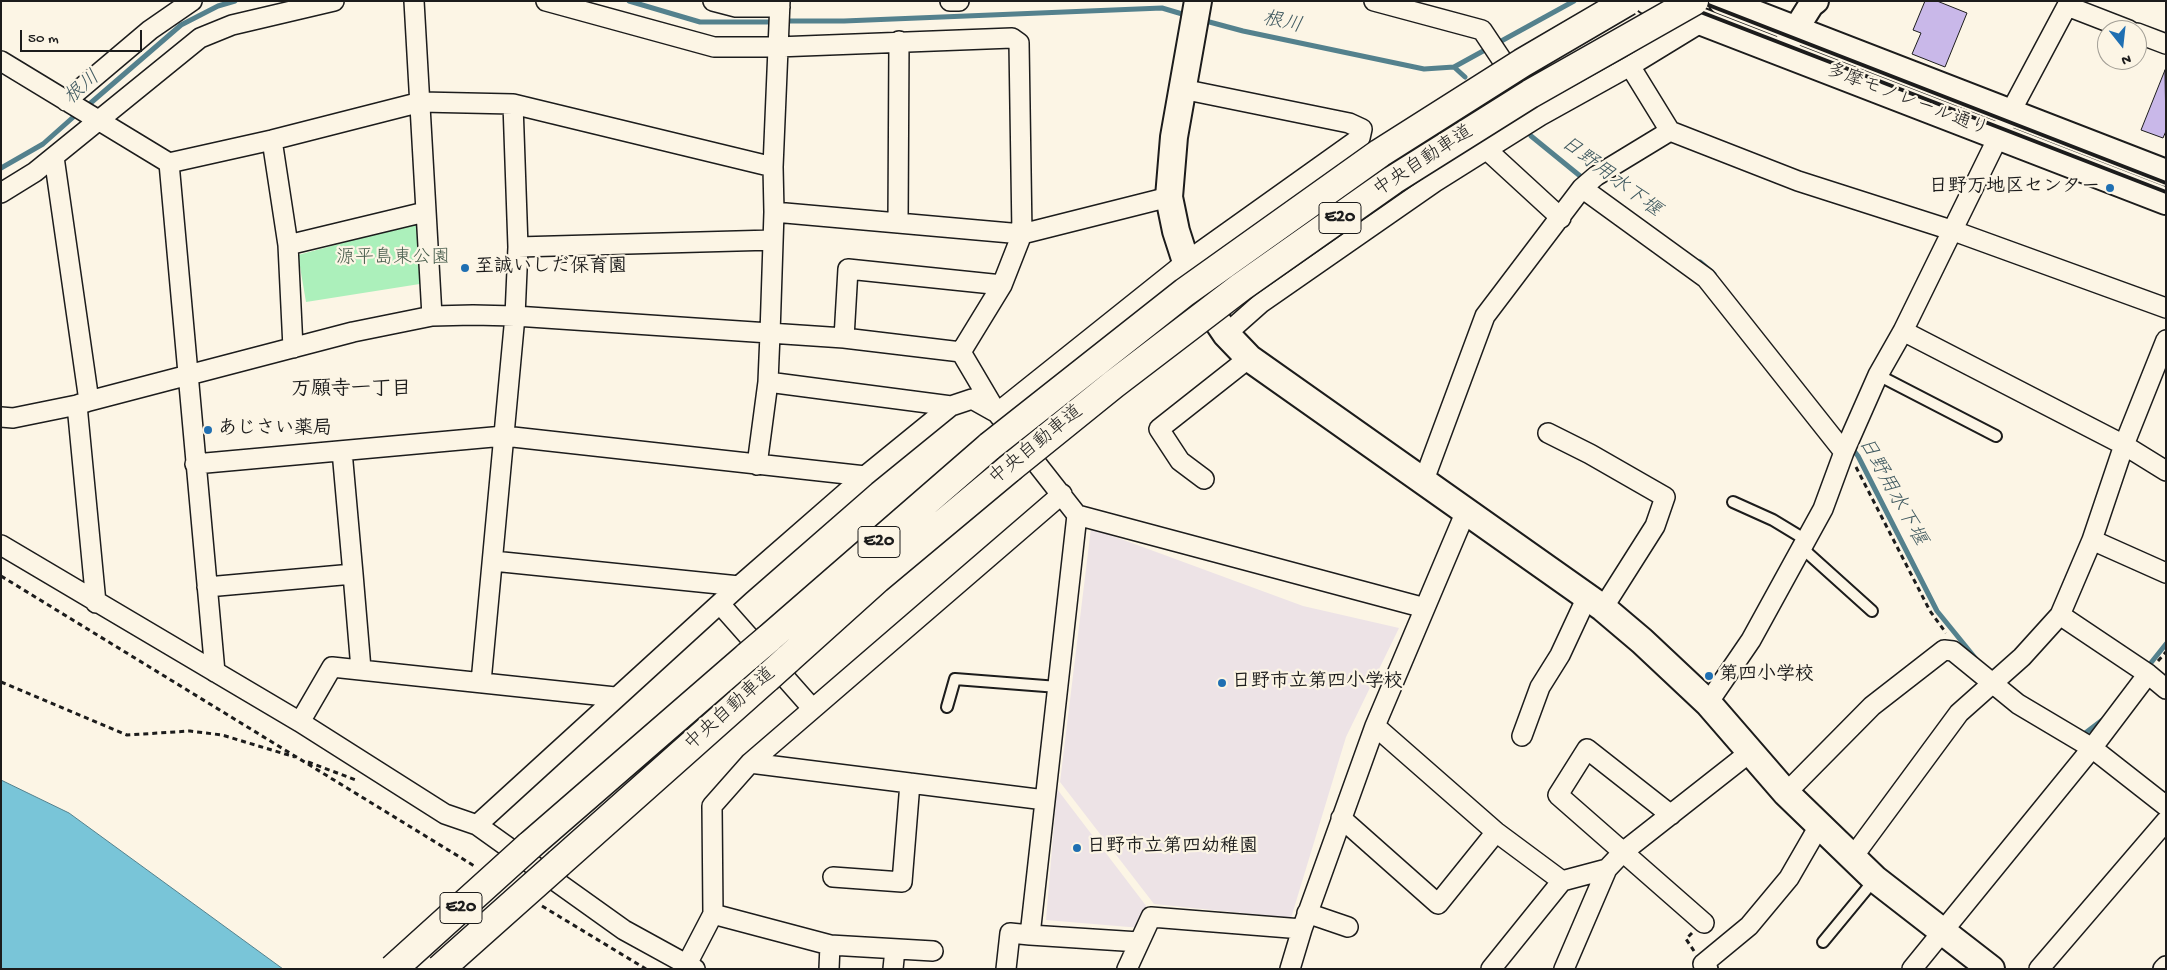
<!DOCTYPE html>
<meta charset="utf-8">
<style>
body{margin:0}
#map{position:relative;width:2167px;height:970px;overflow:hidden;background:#fcf5e5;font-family:"Gochi Hand",sans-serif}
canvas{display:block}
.frame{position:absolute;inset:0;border:2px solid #1c1c1c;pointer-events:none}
.north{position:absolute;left:2097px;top:20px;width:50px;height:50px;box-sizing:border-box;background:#fcf5e5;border:1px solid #a29e95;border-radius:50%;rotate:164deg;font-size:14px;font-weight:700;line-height:20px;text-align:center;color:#1c1c1c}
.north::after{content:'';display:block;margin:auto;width:18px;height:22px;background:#1f6fb2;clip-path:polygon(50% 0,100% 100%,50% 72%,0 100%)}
.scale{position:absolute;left:20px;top:30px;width:122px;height:22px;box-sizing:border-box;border:2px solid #1c1c1c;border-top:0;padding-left:6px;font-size:15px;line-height:18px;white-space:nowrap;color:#1c1c1c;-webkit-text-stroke:4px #fcf5e5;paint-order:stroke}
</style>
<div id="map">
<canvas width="2167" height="970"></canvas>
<div class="frame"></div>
<div class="north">N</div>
<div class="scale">50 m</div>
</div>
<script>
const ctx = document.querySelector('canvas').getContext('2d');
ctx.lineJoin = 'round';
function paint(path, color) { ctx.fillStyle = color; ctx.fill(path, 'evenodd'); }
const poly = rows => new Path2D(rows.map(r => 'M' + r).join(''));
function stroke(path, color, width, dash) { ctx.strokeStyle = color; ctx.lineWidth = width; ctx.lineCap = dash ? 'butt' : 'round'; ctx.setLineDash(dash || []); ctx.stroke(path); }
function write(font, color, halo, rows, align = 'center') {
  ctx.font = font + ' "Gochi Hand","Klee One",sans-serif'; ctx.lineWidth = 4.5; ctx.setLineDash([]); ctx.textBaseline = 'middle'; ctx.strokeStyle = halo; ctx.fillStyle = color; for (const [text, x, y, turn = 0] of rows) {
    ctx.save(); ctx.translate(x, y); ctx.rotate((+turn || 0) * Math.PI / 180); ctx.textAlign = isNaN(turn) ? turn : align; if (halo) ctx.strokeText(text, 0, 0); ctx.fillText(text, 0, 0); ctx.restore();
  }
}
const built = poly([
 [1091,528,1303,606,1399,628,1346,737,1291,918,1154,904,1060,782],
 [1057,789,1147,907,1141,928,1046,920]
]);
const green = poly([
 [421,222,426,283,306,302,298,255]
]);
const water = poly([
 [1,780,69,813,283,969,1,969,1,780]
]);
const stream = poly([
 [629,1,700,22,775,22],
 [1202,20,1243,31,1424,69,1454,67,1574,1],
 [784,21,844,21,1162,8,1189,16],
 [1454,67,1465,77],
 [86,107,181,25,218,6,235,1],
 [1531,136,1585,180],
 [1,168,43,144,79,112],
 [1700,262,1714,274],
 [1851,447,1858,456,1937,611,1976,659],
 [2146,669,2166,644],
 [2080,737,2105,718]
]);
const building = poly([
 [1925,1,1937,1,1967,13,1945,67,1912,54,1921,33,1913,30,1925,1],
 [2165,70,2166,131,2163,138,2141,130,2165,70]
]);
const path = poly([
 [1856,467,1930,611,1946,633],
 [1,576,476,867],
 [2158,661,2166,652],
 [1,682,127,735,190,731,222,735,295,757],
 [308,762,356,780],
 [542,906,646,969],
 [1692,933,1686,939,1694,951]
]);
const service = poly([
 [1878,375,1996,436],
 [1733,502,1773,520,1806,540],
 [1802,548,1872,611],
 [947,707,955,679,1058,687],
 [1823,942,1875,879]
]);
const minor = poly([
 [414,1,432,316],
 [546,1,714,47,777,47,1012,38,1019,43,1022,234,1002,285,961,352],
 [713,1,736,7,780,7],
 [950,1,959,1],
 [1374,1,1482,30,1532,105],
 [2137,33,2166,44],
 [1,61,169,163,272,140,421,102,513,104,773,167,774,212,770,334,768,382,757,465],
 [1630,66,1670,131,1798,181,1951,230,2166,308],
 [66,101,150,30,192,1],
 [272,140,288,245,293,348],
 [1487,150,1561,218],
 [54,157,89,401],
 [169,163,215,672],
 [773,167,780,1],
 [1582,188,1706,278,1844,452],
 [1,193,35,172,200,38,232,25,334,1],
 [774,212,1022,234,1169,197],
 [898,223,899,41],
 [288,245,425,212],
 [518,247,773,240],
 [1903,331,2124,445,2166,471],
 [1226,334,1261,303,1435,182,1540,116,1630,66,1702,22],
 [844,338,848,269,1002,285],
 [961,352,997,413,1077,515,1425,608],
 [768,382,951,406],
 [77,405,96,603],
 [1,417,13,418,77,405,89,401,353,332,432,316,473,315,515,316,844,338,961,352],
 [1548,433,1590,454,1665,497,1655,526,1603,608],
 [195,464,504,436,865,476],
 [1204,479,1180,461,1159,429,1249,358],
 [1424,480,1485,316,1582,188,1596,176,1670,131],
 [1077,515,1030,935,1139,942],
 [2092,540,2166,573],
 [1,545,300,722,445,814,477,825,624,930,695,969],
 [493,561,739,586],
 [353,574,361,669],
 [207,587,353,574,342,451],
 [720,604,812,708],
 [2060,615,2148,674,2166,689],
 [481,682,515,316,518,247,513,104],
 [1708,703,1751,640,1823,509,1844,452,1878,375,1903,331,2010,113,2067,6,2129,30],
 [300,722,332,667,615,697],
 [1375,726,1496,832,1562,881],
 [1522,736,1540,687,1560,655,1587,597],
 [750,763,1045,800],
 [1786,793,1872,706,1944,650,1953,651,2018,704,2092,748,2166,806],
 [1671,815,1587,749,1558,795,1704,923],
 [1341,818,1438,904,1496,832],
 [477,825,739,586,865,476,951,406,972,399,997,413,1186,262,1360,138,1362,129,1349,123,1182,89],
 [1852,858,1959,713,2022,657,2060,615,2092,540,2124,445,2166,340],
 [833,877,902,882,910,783],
 [1307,913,1348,927],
 [713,914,830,945,933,951],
 [687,964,713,914,712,806,750,763,1062,494],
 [829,969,830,945],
 [893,969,895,949],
 [1006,969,1010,933,1030,935],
 [1127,969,1151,917,1302,929],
 [1290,969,1302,929,1375,726,1466,511],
 [1491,969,1562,881,1607,869,1623,852,1749,753],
 [1564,969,1607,869],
 [1708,969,1703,964,1749,926,1789,878,1819,826],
 [1912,969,2092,748,2148,674],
 [2039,969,2166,821],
 [2163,969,2166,966]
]);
const tertiary = poly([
 [1786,45,1811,5,1816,1]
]);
const secondary = poly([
 [1198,1,1174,137,1169,197,1176,231,1186,262,1203,300,1226,334,1249,358,1603,608,1642,641,1708,703,1786,793,1875,879,1991,969],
 [1648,1,2166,201],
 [1722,1,2166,173]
]);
const motorway = poly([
 [768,639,990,446],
 [787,660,877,579,1010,468],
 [529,846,748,656],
 [559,863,767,678]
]);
const rail = poly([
 [1672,1,2166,192],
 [1698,1,2166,183]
]);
const motorwayBridge = poly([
 [990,446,1185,292,1380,153,1522,63,1628,1],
 [1010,468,1114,384,1241,287,1393,180,1530,94,1694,1],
 [748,656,768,639],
 [767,678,787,660],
 [393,969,529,846],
 [440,969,559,863]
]);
const markers = [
 [2110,188,5,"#1f6fb2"],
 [465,268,5,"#1f6fb2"],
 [208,430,5,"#1f6fb2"],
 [1709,676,5,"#1f6fb2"],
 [1222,683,5,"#1f6fb2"],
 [1077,848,5,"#1f6fb2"]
];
const shields = [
 [1340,218,42],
 [879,542,42],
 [461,908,42]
];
const shieldNames = [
 ["E20",1340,218],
 ["E20",879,542],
 ["E20",461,908]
];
const streetNames = [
 ["多摩モノレール通り",1907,101,21],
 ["中央自動車道",1424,162,-33],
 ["中央自動車道",1037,446,-39],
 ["中央自動車道",731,710,-42]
];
const poiNames = [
 ["日野万地区センター",2100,188,"right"],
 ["至誠いしだ保育園",475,268],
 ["あじさい薬局",218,430],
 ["第四小学校",1719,676],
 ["日野市立第四小学校",1232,683],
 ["日野市立第四幼稚園",1087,848]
];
const parkNames = [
 ["源平島東公園",393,259]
];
const waterNames = [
 ["根川",1282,24,12],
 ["根川",83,89,-41],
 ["日野用水下堰",1610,178,37],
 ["日野用水下堰",1891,492,61]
];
const neighbourhoodNames = [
 ["万願寺一丁目",351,391]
];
paint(built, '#ede3e6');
paint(green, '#acf0bb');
paint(water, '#79c5d8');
stroke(water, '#54818d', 1);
stroke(stream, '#54818d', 5);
paint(building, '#c9b8e9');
stroke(building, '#1c1c1c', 1);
stroke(service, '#1c1c1c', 14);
stroke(minor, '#1c1c1c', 22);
stroke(tertiary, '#1c1c1c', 28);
stroke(secondary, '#1c1c1c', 30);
stroke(motorway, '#1c1c1c', 31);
stroke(path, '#1c1c1c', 3, [5, 4]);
stroke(service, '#fcf5e5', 10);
stroke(minor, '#fcf5e5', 19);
stroke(tertiary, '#fcf5e5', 24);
stroke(secondary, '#fcf5e5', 26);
stroke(motorway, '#fcf5e5', 28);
stroke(rail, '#1c1c1c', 4);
stroke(motorwayBridge, '#1c1c1c', 31, []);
stroke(motorwayBridge, '#fcf5e5', 28);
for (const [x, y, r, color] of markers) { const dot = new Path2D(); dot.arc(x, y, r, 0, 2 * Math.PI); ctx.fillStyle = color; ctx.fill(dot); stroke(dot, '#fcf5e5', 2); }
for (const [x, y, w] of shields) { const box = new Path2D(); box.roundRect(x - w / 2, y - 15.5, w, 31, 4); ctx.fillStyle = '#fcf5e5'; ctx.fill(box); stroke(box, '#1c1c1c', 1); }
write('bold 18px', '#1c1c1c', null, shieldNames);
write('19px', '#1c1c1c', '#fcf5e5', streetNames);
write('bold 19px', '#1c1c1c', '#fcf5e5', poiNames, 'left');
write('19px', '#475c4c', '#fcf5e5', parkNames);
write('italic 20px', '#3d575e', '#fcf5e5', waterNames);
write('bold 20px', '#1c1c1c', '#fcf5e5', neighbourhoodNames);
</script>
